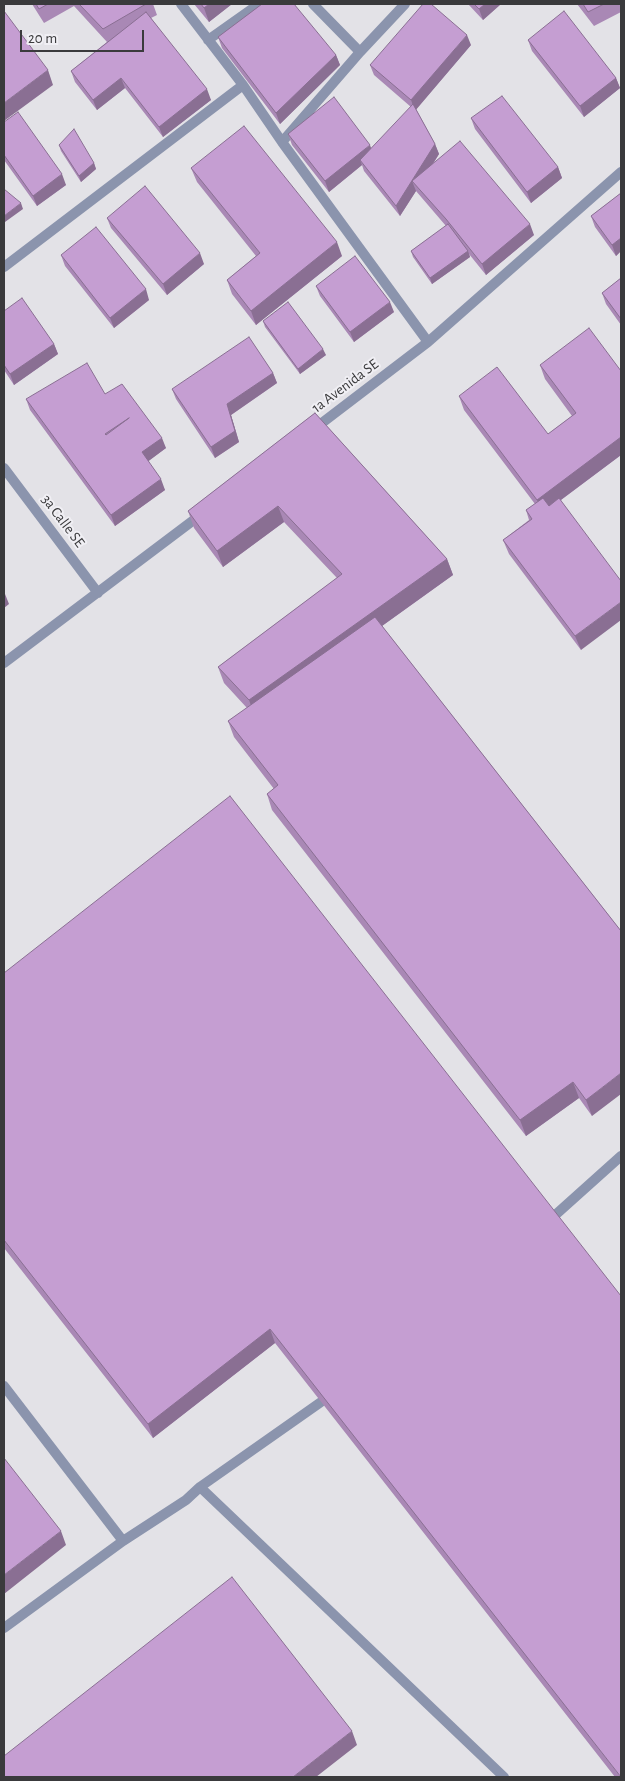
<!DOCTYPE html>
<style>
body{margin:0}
#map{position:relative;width:625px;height:1781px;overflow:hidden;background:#e3e2e7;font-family:"Alegreya Sans",sans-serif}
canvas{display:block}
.frame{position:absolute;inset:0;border:5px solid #3a3a3c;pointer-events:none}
.scale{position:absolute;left:20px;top:30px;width:124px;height:22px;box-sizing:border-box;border:2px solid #3a3a3c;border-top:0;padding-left:6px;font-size:15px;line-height:18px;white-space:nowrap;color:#3a3a3c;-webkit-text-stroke:4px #f0eff4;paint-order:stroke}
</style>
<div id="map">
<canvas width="625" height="1781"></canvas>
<div class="frame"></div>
<div class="scale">20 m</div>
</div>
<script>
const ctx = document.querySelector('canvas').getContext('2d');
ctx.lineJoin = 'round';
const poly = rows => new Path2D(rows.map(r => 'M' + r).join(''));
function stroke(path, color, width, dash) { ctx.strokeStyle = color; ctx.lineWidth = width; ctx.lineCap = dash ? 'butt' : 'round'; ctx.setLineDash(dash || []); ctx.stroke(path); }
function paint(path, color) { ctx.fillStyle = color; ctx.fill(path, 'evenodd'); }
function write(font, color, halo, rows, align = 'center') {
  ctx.font = font + ' "Alegreya Sans",sans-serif'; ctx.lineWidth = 4; ctx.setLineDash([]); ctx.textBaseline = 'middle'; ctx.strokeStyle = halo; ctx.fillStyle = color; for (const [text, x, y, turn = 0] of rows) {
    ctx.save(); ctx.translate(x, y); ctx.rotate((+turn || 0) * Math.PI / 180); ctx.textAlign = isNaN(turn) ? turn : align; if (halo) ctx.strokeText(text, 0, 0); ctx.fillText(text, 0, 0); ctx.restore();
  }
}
const service = poly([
 [553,1217,621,1156],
 [4,1386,123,1541,186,1500,200,1487,504,1777],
 [200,1487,321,1402],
 [4,1628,123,1541]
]);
const minor = poly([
 [181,4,243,85,282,142,428,342],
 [313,4,360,52],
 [208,40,259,4],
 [282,142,360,52,405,4],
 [4,267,243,85],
 [314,429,428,342,621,172],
 [4,468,98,593],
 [4,663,203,513]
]);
const wall = poly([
 [32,4,153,4,157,15,151,18,211,100,163,137,125,88,97,110,75,82,71,71,107,42,74,6,44,23],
 [194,4,232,4,209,22],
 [468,4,501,4,483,20],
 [577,4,621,4,621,12,594,26],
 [218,37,336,55,340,65,280,124,222,48],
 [528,40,616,78,620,88,584,117,532,51],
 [471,45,416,109,435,144,439,154,433,164,534,235,486,275,469,254,470,257,432,284,413,257,411,251,446,226,416,191,400,216,364,171,362,165,329,192,292,145,288,134,371,149,411,107,374,75,370,65],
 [471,118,558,167,562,178,531,203,475,129],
 [4,122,66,185,37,206,4,160],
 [59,145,94,163,96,169,81,182,61,151],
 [191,168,342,256,256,325,232,294,227,280,256,256,197,182],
 [621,193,621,251,616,256,595,227,591,216],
 [107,218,204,264,167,295,111,228],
 [61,255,149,300,114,328,65,266],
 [621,278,621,325,606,304,602,293],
 [316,286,394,312,354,342,320,296],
 [4,311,54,344,58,354,14,385,4,370],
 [263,321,326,355,300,374,265,327],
 [540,365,621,371,621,455,561,500,581,650,509,554,503,540,529,520,526,510,535,504,464,410,459,396,548,434,572,416,545,379],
 [273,373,277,383,231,415,239,442,215,458,176,399,172,389],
 [105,394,166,448,148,461,165,490,115,526,30,410,26,399],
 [315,413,447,559,453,575,382,626,621,931,592,1116,579,1098,526,1136,272,810,267,794,274,789,234,737,228,721,247,708,224,683,218,667,337,578,284,522,223,567,194,528,188,511],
 [4,973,621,1777,615,1777,275,1343,153,1438,4,1248]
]);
const shadedWall = poly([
 [209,4,232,4,209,22,204,8],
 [485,4,501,4,483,20,479,9],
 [467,35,471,45,415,111,411,100],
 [336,55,340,65,280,124,276,113],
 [48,70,53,85,4,121,4,103],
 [121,78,125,88,97,110,93,100],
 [616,78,620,88,584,117,580,106],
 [207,89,211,100,163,137,159,127],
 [435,144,439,154,418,187,412,181,416,191,400,216,396,206],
 [370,145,374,156,360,160,362,165,329,192,325,181],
 [94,163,96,169,81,182,79,176],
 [558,167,562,178,531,203,527,192],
 [62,174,66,185,37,206,33,196],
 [21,203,23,209,5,222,4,216],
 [530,224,534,235,486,275,482,264],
 [621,238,621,251,616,256,612,245],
 [337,242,342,256,256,325,251,311],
 [468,251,470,257,432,284,430,278],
 [200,253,204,264,167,295,163,284],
 [146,289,149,300,114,328,110,318],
 [390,302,394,312,354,342,350,332],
 [54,344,58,354,14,385,10,374],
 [323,349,326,355,300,374,298,369],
 [273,373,277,383,231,415,239,442,215,458,211,447,227,404],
 [621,437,621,455,542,514,537,500],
 [162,438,166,448,146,463,142,452],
 [161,479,165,490,115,526,111,515],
 [278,506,284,522,223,567,217,551],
 [447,559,453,575,255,717,249,700],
 [4,594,5,594,9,604,4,608],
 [621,602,621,620,581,650,575,636],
 [621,1073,621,1094,592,1116,586,1100],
 [573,1082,579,1098,526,1136,520,1120],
 [270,1329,275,1343,153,1438,148,1424],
 [61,1531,66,1545,4,1594,4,1575],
 [352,1731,357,1745,316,1777,293,1777]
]);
const building = poly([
 [36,4,48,4,39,9,36,4],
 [79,4,146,4,103,29,79,4],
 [201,4,209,4,204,8,201,4],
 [262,4,294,4,336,55,276,113,218,37,262,4],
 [423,4,431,4,467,35,411,100,370,65,423,4],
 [474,4,485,4,479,9,474,4],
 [583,4,604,4,588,12,583,4],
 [4,11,48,70,4,103,4,11],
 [564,11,616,78,580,106,528,40,564,11],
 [146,12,207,89,159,127,121,78,93,100,71,71,146,12],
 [502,96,558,167,527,192,471,118,502,96],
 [334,97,370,145,325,181,288,134,334,97],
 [413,104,435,144,396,206,360,160,413,104],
 [18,112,62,174,33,196,4,155,4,122,18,112],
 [244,126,337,242,251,311,227,280,260,253,191,168,244,126],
 [74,129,94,163,79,176,59,145,74,129],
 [460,141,530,224,482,264,446,219,412,181,460,141],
 [145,186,200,253,163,284,107,218,145,186],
 [4,189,21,203,4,216,4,189],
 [621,193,621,238,612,245,591,216,621,193],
 [448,224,468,251,430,278,411,251,448,224],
 [96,227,146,289,110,318,61,255,96,227],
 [355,256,390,302,350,332,316,286,355,256],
 [621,278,621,319,602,293,621,278],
 [22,298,54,344,10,374,4,365,4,311,22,298],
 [288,302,323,349,298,369,263,321,288,302],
 [589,328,621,371,621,437,537,500,459,396,497,367,548,434,576,413,540,365,589,328],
 [249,337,273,373,227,404,235,431,211,447,172,389,249,337],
 [87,363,105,394,122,384,162,438,142,452,161,479,111,515,26,399,87,363],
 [129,418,106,435,105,434,129,418],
 [315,413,447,559,249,700,218,667,342,574,278,506,217,551,188,511,315,413],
 [543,498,549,506,559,498,621,581,621,602,575,636,503,540,532,519,526,510,543,498],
 [375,617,621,931,621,1073,586,1100,573,1082,520,1120,267,794,278,785,228,721,375,617],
 [230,796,621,1296,621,1777,270,1329,148,1424,4,1240,4,973,230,796],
 [4,1458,61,1531,4,1575,4,1458],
 [232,1577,352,1731,293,1777,4,1777,4,1756,232,1577]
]);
const streetNames = [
 ["1a Avenida SE",345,386,-37],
 ["3a Calle SE",63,521,53]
];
stroke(service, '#8b94ad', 10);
stroke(minor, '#8b94ad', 10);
paint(wall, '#a988b5');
paint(shadedWall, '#8a6f93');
paint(building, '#c59ed2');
stroke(building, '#8a6f93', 1);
write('15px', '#3a3a3c', '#f0eff4', streetNames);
</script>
